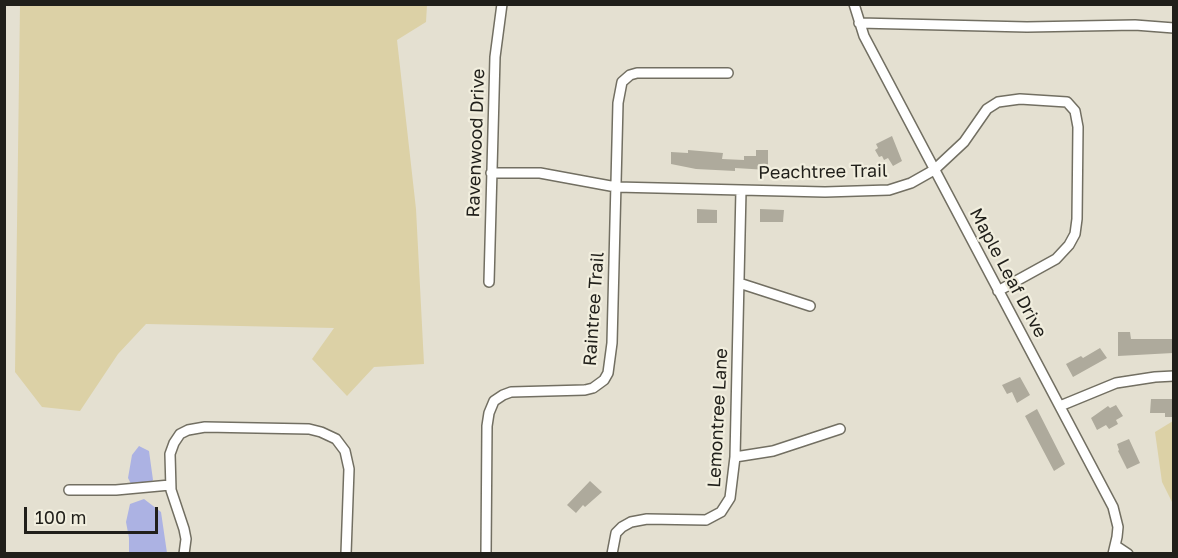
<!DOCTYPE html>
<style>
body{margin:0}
#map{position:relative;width:1178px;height:558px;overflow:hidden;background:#e4e0d1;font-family:"Golos Text",sans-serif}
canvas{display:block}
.frame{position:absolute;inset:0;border:6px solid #201f1a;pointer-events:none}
.scale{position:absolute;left:24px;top:507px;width:134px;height:27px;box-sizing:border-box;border:3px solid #201f1a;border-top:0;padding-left:8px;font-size:18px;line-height:21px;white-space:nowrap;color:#201f1a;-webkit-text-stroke:4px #f1eede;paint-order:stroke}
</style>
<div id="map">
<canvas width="1178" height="558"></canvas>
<div class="frame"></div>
<div class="scale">100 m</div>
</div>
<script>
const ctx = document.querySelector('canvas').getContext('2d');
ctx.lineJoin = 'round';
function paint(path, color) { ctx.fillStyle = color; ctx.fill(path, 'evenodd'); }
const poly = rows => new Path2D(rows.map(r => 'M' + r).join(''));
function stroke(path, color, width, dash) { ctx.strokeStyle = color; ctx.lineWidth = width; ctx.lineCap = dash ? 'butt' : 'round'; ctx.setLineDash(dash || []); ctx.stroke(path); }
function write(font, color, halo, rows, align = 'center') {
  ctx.font = font + ' "Golos Text",sans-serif'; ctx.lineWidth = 4.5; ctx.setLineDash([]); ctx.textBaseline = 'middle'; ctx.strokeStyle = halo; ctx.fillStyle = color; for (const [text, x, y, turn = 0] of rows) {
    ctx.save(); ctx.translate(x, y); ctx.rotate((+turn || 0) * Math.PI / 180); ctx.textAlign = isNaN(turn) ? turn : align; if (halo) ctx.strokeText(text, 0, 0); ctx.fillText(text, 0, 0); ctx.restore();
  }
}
const green = poly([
 [20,5,427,5,426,22,397,40,416,209,424,364,374,367,347,396,312,359,334,328,146,324,118,354,80,411,42,407,15,372],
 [1173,421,1173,504,1162,482,1155,432]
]);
const water = poly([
 [139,446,149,451,153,480,150,483,131,484,128,478,132,455],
 [144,499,161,512,167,553,129,553,129,538,126,522,130,504]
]);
const building = poly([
 [892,136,902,161,893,166,888,158,884,160,882,156,879,157,875,150,878,148,876,144],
 [688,150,723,153,722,159,744,160,744,156,756,156,756,150,768,150,768,170,735,168,735,171,696,169,671,164,671,152,688,153],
 [697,209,717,210,717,223,697,223],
 [760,209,784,210,783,222,760,222],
 [1118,332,1130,332,1131,339,1173,339,1173,353,1118,356],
 [1100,348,1107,358,1073,377,1066,364,1081,356,1083,358],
 [1020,377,1030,395,1017,403,1012,392,1007,394,1002,385],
 [1151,399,1173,399,1173,417,1165,417,1165,413,1150,413],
 [1116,405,1123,416,1116,420,1118,424,1109,429,1106,425,1097,430,1091,418,1108,406,1110,408],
 [1037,409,1065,464,1054,471,1025,416],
 [1129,439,1140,463,1127,469,1118,451,1119,450,1117,444],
 [590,481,602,492,585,507,583,505,576,513,567,505]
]);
const street = poly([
 [854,4,864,36,1113,507,1118,527,1117,537,1113,554],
 [859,23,1027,27,1135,25,1174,28],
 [491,173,540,173,616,187,825,192,889,190,911,183,934,170,964,142,987,109,998,102,1020,99,1067,102,1075,111,1078,127,1077,219,1075,234,1069,245,1056,259,998,291],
 [489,282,495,57,502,4],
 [739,283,810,306],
 [1060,406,1116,383,1155,377,1174,376],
 [735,457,773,451,840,429],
 [69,490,116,490,170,485],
 [1116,546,1128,554],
 [184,554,186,539,184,529,171,490,170,454,174,443,180,434,188,430,205,427,309,429,321,432,336,439,345,451,349,469,346,554],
 [486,554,487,426,489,413,494,401,503,395,511,392,585,390,593,388,604,380,608,373,612,343,618,103,622,82,630,75,637,73,728,73],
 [612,554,616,533,622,527,631,522,647,519,706,520,721,512,730,498,735,457,741,190]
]);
const streetNames = [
 ["Ravenwood Drive",476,143,-88],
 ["Peachtree Trail",823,172,-1],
 ["Maple Leaf Drive",1008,273,62],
 ["Raintree Trail",594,309,-86],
 ["Lemontree Lane",718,418,-87]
];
paint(green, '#dcd1a6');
paint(water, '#acb2e3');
paint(building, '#aeaa9c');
stroke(street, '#726f62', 12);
stroke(street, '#fff', 9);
write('18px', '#201f1a', '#f1eede', streetNames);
</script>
